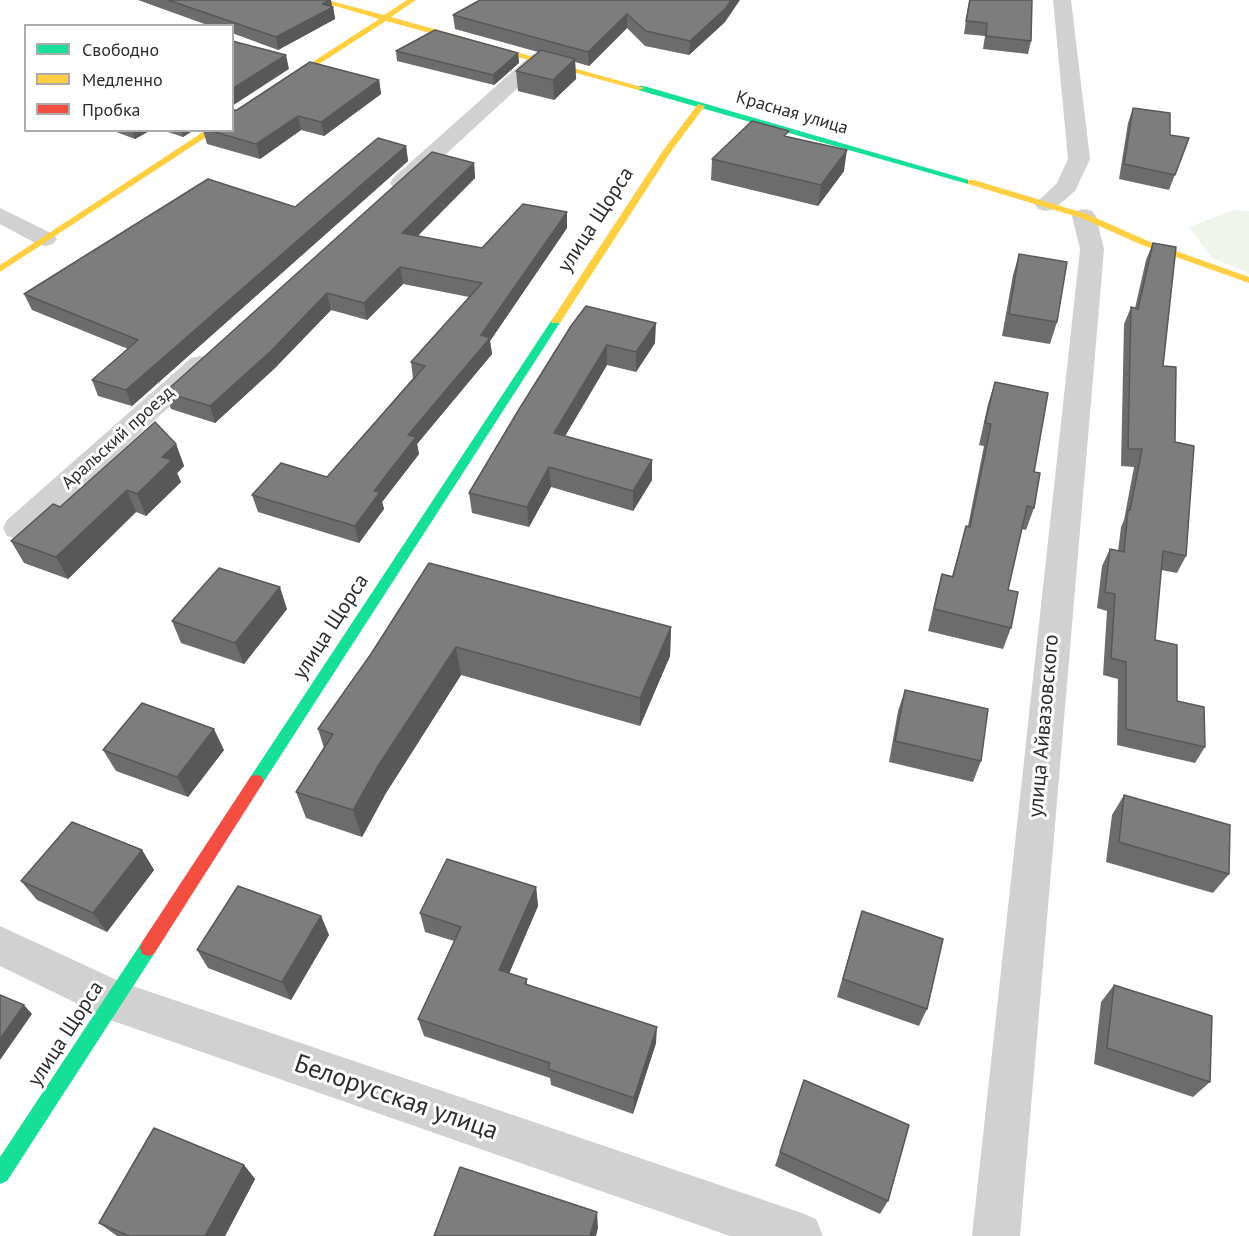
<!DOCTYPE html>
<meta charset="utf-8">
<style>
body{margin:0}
#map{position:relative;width:1249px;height:1236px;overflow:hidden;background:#fff;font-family:"PT Sans",sans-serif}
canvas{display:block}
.legend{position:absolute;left:24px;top:24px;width:210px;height:108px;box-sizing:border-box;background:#fff;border:2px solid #ababab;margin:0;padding:8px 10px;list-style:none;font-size:18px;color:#2c2c2c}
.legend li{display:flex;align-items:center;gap:12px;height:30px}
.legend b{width:30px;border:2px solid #ababab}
</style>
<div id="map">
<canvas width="1249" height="1236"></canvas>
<ul class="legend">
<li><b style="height:8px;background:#16e098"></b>Свободно</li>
<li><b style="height:8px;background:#ffcf43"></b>Медленно</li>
<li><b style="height:8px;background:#f24e42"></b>Пробка</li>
</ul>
</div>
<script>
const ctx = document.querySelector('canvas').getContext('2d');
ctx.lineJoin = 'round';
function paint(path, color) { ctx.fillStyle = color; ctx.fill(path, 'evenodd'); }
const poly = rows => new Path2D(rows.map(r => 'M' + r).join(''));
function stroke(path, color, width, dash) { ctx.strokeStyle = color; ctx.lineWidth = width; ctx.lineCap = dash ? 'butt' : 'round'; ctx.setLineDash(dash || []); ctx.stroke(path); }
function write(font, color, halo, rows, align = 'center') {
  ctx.font = font + ' "PT Sans",sans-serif'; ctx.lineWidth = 6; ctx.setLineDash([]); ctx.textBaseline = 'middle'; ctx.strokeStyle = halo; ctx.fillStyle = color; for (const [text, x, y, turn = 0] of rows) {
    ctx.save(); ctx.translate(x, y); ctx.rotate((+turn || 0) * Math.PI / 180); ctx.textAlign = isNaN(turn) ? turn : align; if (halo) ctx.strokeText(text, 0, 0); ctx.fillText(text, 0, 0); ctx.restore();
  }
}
const green = poly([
 [1234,210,1249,211,1249,273,1212,258,1189,227]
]);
const street = poly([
 [1053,0,1071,0,1090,159,1075,191,1054,209,1046,211,1038,209,1035,204,1057,183,1068,159,1053,0],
 [538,53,545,55,548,59,545,63,409,188,401,190,393,188,390,183,393,178,531,55,538,53],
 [0,208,53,234,57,239,53,244,45,246,37,244,0,224,0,208],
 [1084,209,1092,211,1096,216,1104,249,1020,1236,972,1236,1080,249,1072,216,1076,211,1084,209],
 [200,356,209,358,213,364,209,370,29,536,18,539,7,536,3,528,7,520,191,358,200,356],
 [0,926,121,982,799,1212,816,1219,823,1236,730,1236,113,1021,0,966,0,926]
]);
const fast = poly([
 [638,86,644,86,976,182,968,184,638,90,638,86],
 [556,318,561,321,261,786,256,787,251,786,248,781,251,776,551,321,556,318],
 [148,940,154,942,156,948,154,954,7,1181,0,1184,0,1157,142,942,148,940]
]);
const slow = poly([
 [315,0,327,0,384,15,407,0,416,0,391,17,645,88,638,90,386,21,232,120,232,114,379,19,315,0],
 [698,104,705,106,672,150,560,323,552,323,551,321,664,149,698,104],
 [206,130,217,130,0,272,0,265,206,130],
 [968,180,974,180,1087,214,1148,241,1249,277,1249,283,1142,245,1081,218,968,184,968,180]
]);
const jam = poly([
 [256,775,261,776,264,781,261,786,154,954,148,956,142,954,140,948,142,942,251,776,256,775]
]);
const wall = poly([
 [138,0,331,0,332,7,333,7,335,19,278,50,232,33,232,26,210,26],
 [480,0,725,22,689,55,645,46,627,28,589,66,575,62,576,79,554,100,518,91,516,71,538,52,455,29,453,15],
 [969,0,1032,0,1031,41,1028,54,983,49,985,36,964,34],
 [396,51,518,53,519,63,494,85,397,61],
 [379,80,381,94,324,136,301,130,260,159,207,144,203,130,232,130],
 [1133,108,1170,135,1189,138,1169,190,1119,179,1128,123],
 [111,130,151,130,135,139],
 [162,130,194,130,183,137],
 [788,137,844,171,818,206,711,180,712,159],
 [406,146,408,161,132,406,98,396,92,380,128,349,32,310,24,294,295,207],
 [474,163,475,178,418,236,482,248,567,228,490,341,492,354,417,444,419,454,382,502,384,509,359,543,258,512,252,495,327,477,413,378,411,362,469,297,403,284,367,320,331,310,275,368,215,423,171,409,165,392],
 [1153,243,1163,366,1175,442,1186,556,1177,573,1161,570,1155,640,1177,701,1205,747,1195,763,1117,745,1118,679,1103,675,1107,611,1097,608,1102,566,1110,549,1118,551,1121,527,1124,520,1134,467,1121,466,1124,324,1131,307,1135,308,1146,260],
 [1019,254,1057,322,1050,344,1002,336,1013,275],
 [571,326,655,343,636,372,607,365,565,436,652,460,652,480,633,511,551,487,529,527,472,513,469,493],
 [995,382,1034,472,1034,508,1026,530,1022,529,1008,590,1011,628,1003,649,928,631,936,596,942,574,952,576,966,526,968,526,984,446,979,445,988,404],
 [176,444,184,466,177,473,181,482,146,516,136,512,68,579,24,563,11,541,60,507],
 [287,609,244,664,181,643,172,621],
 [671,627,670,656,640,726,461,675,386,793,362,837,306,818,296,792,324,748,318,729,371,654],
 [905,690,981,761,973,782,889,762,898,711],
 [103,750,224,750,188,797,116,771],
 [1124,795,1229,874,1213,893,1106,862,1112,815],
 [142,850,154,870,107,932,37,900,21,881],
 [536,887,538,906,509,973,527,979,527,985,656,1043,633,1114,551,1085,550,1078,424,1036,418,1019,454,941,425,932,420,913],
 [862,911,927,1009,919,1026,837,997,856,930],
 [321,916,329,935,291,1000,208,968,197,950],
 [1114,985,1210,1082,1193,1097,1094,1064,1101,1002],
 [804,1080,888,1201,880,1214,775,1166],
 [244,1165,255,1179,225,1236,117,1236,99,1223]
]);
const shadedWall = poly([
 [331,0,332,8,333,7,335,19,278,50,276,37,322,4],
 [731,0,740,0,725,22,689,55,690,41],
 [627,14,627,28,589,66,588,52],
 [518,53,519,63,494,85,493,75],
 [286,55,289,69,232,106,232,89],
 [575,59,576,79,554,100,553,80],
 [379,80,381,94,324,136,321,122],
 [298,116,301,130,260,159,256,144],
 [132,130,151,130,135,139],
 [182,130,194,130,183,137],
 [406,146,408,161,132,406,126,390],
 [847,150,844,171,818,206,821,185],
 [474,163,475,178,404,249,402,233],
 [567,212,567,228,490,341,492,354,417,444,419,454,382,502,384,509,359,543,355,526,374,491,408,435,481,335],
 [400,267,403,284,367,320,364,303],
 [327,293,331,310,275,368,215,423,210,406],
 [656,323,655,343,636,372,636,352],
 [607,345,607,365,555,453,554,433],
 [176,444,184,466,177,473,181,482,146,516,137,494,162,457],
 [652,460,652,480,633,511,633,491],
 [549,467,551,487,529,527,527,507],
 [127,490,136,512,68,579,56,557],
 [280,587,287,609,244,664,235,643],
 [671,627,670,656,640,726,640,698],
 [456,647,461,675,386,793,362,837,353,810,378,766],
 [214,729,224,750,188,797,177,777],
 [142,850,154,870,107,932,93,913],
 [536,887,538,906,503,988,499,970],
 [321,916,329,935,291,1000,282,982],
 [24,1005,32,1014,0,1060,0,1039],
 [657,1027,656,1043,633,1114,634,1098],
 [244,1165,255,1179,225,1236,205,1236],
 [597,1212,598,1228,596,1236,590,1236]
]);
const building = poly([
 [168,0,330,0,322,4,333,7,276,37,168,0],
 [480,0,731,0,726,8,690,41,646,31,627,14,588,52,453,15,480,0],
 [970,0,1032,0,1031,41,986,36,987,23,966,21,970,0],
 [435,30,518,53,493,75,396,51,435,30],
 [232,41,286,55,232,89,232,41],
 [541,50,575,59,553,80,516,71,541,50],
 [310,62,379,80,321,122,298,116,256,144,208,130,232,130,232,110,237,110,310,62],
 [1133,108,1170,113,1170,135,1189,138,1175,175,1124,164,1133,108],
 [752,121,789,131,784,136,847,150,821,185,712,159,752,121],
 [378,138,406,146,126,390,92,380,138,340,24,294,208,179,295,207,378,138],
 [432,152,474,163,402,233,482,248,523,204,567,212,481,335,490,338,408,435,416,437,374,491,380,492,355,526,252,495,281,463,327,477,425,366,411,362,482,283,400,267,364,303,327,293,271,351,210,406,165,392,432,152],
 [1153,243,1176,247,1163,366,1176,367,1175,442,1194,446,1186,556,1163,551,1155,640,1177,645,1177,701,1204,707,1205,747,1126,729,1126,662,1111,658,1115,594,1105,592,1110,549,1124,552,1128,510,1130,510,1142,449,1128,449,1131,307,1138,309,1153,243],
 [1019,254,1067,262,1057,322,1009,314,1019,254],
 [586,306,656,323,636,352,607,345,554,433,652,460,633,491,549,467,527,507,469,493,518,411,571,326,586,306],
 [995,382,1048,393,1034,472,1040,473,1034,508,1027,506,1008,590,1018,592,1011,628,934,609,942,574,953,577,966,526,970,527,991,424,985,423,995,382],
 [155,422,176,444,162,457,172,460,137,494,127,490,56,557,11,541,53,504,60,507,155,422],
 [429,563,671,627,640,698,456,647,378,766,353,810,296,792,333,734,318,729,371,654,429,563],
 [219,568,280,587,235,643,172,621,219,568],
 [905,690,988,709,981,761,895,741,905,690],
 [142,703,214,729,177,777,103,750,142,703],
 [1124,795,1230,825,1229,874,1119,842,1124,795],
 [72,822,142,850,93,913,21,881,72,822],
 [447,859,536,887,499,970,527,979,525,984,657,1027,634,1098,548,1069,550,1063,418,1019,461,927,420,913,447,859],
 [238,886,321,916,282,982,197,950,238,886],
 [862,911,943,939,927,1009,843,979,862,911],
 [1114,985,1212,1016,1210,1082,1107,1048,1114,985],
 [0,995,24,1005,0,1039,0,995],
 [804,1080,909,1125,888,1201,780,1152,804,1080],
 [154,1128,244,1165,205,1236,129,1236,99,1223,154,1128],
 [460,1167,597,1212,590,1236,434,1236,460,1167]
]);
const farStreetnames = [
 ["Красная улица",792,113,16],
 ["Аральский проезд",118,438,-42]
];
const streetNames = [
 ["улица Щорса",596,220,-57],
 ["улица Щорса",331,627,-57],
 ["улица Айвазовского",1044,726,-85],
 ["улица Щорса",66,1034,-57]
];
const nearStreetnames = [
 ["Белорусская улица",396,1098,19]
];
paint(green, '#eff5ea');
paint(street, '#d1d1d1');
paint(fast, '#16e098');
paint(slow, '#ffcf43');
paint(jam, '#f24e42');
paint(wall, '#6c6c6c');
paint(shadedWall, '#585858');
paint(building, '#7d7d7d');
stroke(building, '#585858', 1.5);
write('18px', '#2c2c2c', '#fff', farStreetnames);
write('21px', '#2c2c2c', '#fff', streetNames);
write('26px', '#2c2c2c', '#fff', nearStreetnames);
</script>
